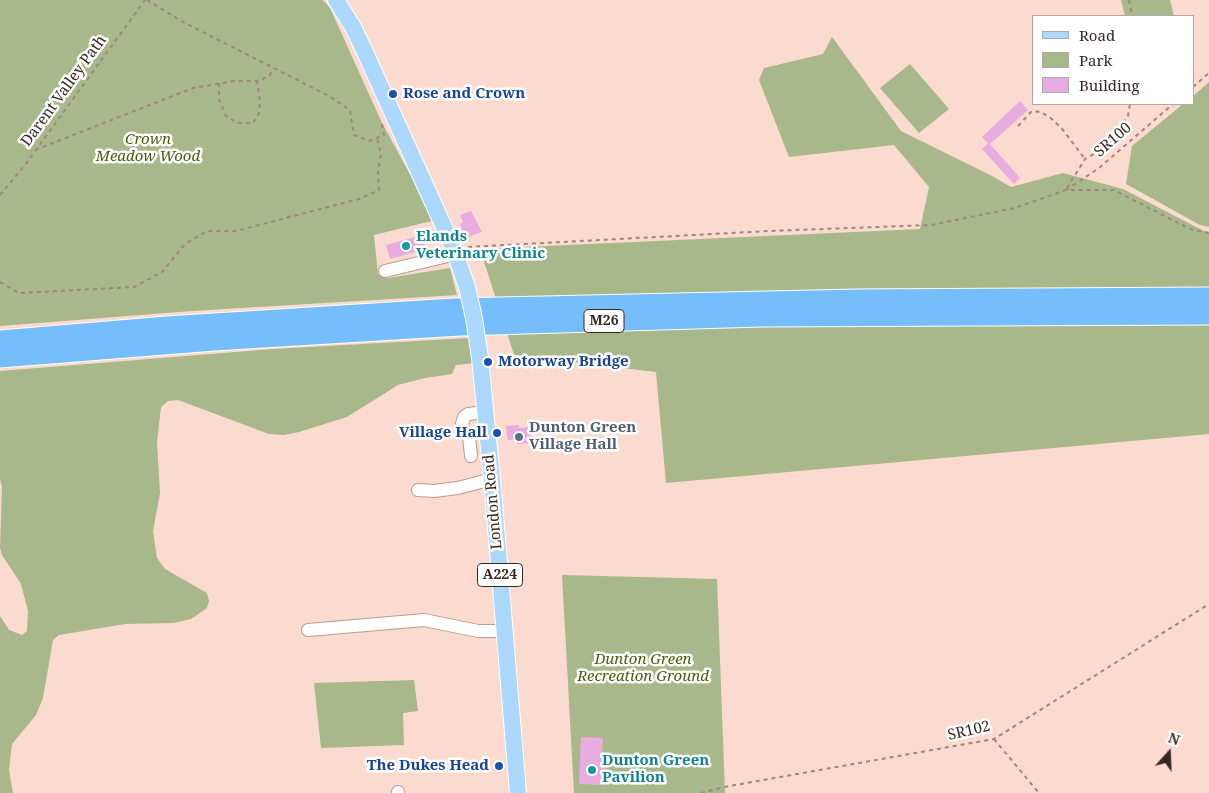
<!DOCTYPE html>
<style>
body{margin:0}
#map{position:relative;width:1209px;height:793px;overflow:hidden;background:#fbdacf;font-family:"Noto Serif",serif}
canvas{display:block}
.legend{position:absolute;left:1032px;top:15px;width:162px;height:90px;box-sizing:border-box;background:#fff;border:1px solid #afa9a7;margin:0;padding:6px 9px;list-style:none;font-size:15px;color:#362722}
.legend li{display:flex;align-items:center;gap:10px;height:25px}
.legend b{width:25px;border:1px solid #afa9a7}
.north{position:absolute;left:1144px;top:728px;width:50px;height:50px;-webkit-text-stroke:4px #fff;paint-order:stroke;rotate:20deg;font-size:14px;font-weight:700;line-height:20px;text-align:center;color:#362722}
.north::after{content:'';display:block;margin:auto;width:18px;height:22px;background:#362722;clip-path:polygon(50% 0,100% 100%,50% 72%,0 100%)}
</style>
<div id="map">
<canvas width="1209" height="793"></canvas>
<ul class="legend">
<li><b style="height:6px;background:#acd8fd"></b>Road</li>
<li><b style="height:14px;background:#a8b88a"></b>Park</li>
<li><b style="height:14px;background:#e8ace0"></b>Building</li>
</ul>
<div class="north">N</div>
</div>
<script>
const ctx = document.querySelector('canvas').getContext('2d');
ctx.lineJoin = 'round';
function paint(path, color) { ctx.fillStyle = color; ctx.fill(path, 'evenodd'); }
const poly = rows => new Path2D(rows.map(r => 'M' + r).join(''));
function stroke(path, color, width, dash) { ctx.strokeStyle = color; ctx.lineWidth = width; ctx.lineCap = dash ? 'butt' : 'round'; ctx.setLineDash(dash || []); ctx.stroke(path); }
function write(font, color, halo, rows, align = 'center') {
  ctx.font = font + ' "Noto Serif",serif'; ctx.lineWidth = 5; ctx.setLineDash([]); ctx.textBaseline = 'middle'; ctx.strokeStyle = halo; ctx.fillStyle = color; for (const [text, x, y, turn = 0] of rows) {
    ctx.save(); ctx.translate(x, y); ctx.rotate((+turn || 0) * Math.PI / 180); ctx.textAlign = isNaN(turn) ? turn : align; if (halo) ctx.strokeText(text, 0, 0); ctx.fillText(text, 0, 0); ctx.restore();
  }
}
const green = poly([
 [0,0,323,0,330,8,382,123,417,187,432,221,374,235,378,274,388,278,450,268,457,295,192,311,0,326],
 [1121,0,1170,0,1174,16,1125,16],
 [832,37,901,131,992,176,1011,187,1063,173,1123,189,1202,230,1209,232,1209,434,666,483,656,372,514,355,480,249,920,229,929,187,894,145,789,157,759,80,764,68,823,54],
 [910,64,949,109,919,133,880,88],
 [1209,82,1209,227,1200,225,1126,184,1132,146,1183,104,1193,104,1193,96],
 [470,338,475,363,456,365,452,374,425,378,398,385,347,417,299,432,284,435,269,434,178,400,168,401,161,407,157,442,160,493,153,531,157,558,165,569,207,593,209,601,207,608,191,619,174,623,125,624,59,635,53,640,43,698,36,715,12,744,9,770,13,793,0,793,0,616,9,630,22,635,27,631,28,611,21,584,2,555,0,548,2,487,0,479,0,371,273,349],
 [562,575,717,579,725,793,574,793],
 [414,680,418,711,403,713,404,745,321,748,314,683]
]);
const building = poly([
 [1020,101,1028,110,990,144,1020,178,1014,184,982,149,988,143,982,137],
 [471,211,482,232,465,238,460,224,463,222,460,215],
 [422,235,426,249,390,259,386,245],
 [519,425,519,428,530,427,532,443,517,444,517,439,508,440,506,426],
 [581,737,603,738,602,757,605,757,603,785,579,784]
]);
const path = poly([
 [147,0,183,22,329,96,350,110,354,135,369,141,384,135,382,124],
 [1129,0,1132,16],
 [219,83,219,99,226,116,238,123,253,123,259,113,260,101,257,81],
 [1193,87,1209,73],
 [1018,126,1032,111,1041,112,1052,119,1063,130,1085,159],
 [35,150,193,88,234,81,259,81,270,75,273,68],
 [1067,188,1085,159,1105,148,1128,116,1130,104],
 [1066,190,1099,168,1173,104],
 [0,195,25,165,145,0],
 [468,247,769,231,931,225,1015,208,1066,190,1114,190,1190,229,1209,233],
 [0,282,19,293,134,287,162,272,185,244,207,231,236,231,263,224,359,199,379,190,378,172,381,154,377,138],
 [994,739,1039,793],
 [701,793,724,787,994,739,1209,604]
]);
const minor = poly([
 [385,271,456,254],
 [471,456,469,436,463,429,462,424,464,417,468,414,486,412],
 [418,490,434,491,458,488,492,479],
 [308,630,424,620,478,631,505,631],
 [398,792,398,793]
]);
const major = poly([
 [336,0,353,27,364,50,453,247,467,287],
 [480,358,492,479,518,793]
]);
const highway = poly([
 [0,340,167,326,454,308,856,299,1209,297],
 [0,358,214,341,460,326,761,317,1209,315]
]);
const majorBridge = poly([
 [467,287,474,318,480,358]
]);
const markers = [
 [393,94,5,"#1a4fb4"],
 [406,246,5,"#0f9aa8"],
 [488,362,5,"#1a4fb4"],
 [497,433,5,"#1a4fb4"],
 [519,437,5,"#5c6f8a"],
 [499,766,5,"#1a4fb4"],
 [592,770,5,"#0f9aa8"]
];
const shields = [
 [604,321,40],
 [500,575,45]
];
const shieldNames = [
 ["M26",604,321],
 ["A224",500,575]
];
const streetNames = [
 ["Darent Valley Path",64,91,-54],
 ["SR100",1113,140,-41],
 ["London Road",493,502,-95],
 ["SR102",969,731,-13]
];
const transitNames = [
 ["Rose and Crown",403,94],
 ["Motorway Bridge",498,362],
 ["Village Hall",487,433,"right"],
 ["The Dukes Head",489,766,"right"]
];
const parkNames = [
 ["Crown",148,140],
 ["Meadow Wood",148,157],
 ["Dunton Green",643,660],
 ["Recreation Ground",643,677]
];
const cultureNames = [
 ["Elands",416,237],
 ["Veterinary Clinic",416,254],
 ["Dunton Green",602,761],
 ["Pavilion",602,778]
];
const serviceNames = [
 ["Dunton Green",529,428],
 ["Village Hall",529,445]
];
paint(green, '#a8b88a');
paint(building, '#e8ace0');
stroke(minor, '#bf9a8c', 14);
stroke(major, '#fff', 18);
stroke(highway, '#fff', 21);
stroke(path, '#a0877f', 2, [4, 4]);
stroke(minor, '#fff', 12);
stroke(major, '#acd8fd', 16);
stroke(highway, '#75befb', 19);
stroke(majorBridge, '#fff', 18, []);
stroke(majorBridge, '#acd8fd', 16);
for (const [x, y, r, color] of markers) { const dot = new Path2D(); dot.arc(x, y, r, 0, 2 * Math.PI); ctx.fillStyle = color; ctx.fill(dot); stroke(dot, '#fff', 2); }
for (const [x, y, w] of shields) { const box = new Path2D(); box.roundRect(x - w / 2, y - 11.5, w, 23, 4); ctx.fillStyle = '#fff'; ctx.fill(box); stroke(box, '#362722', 1); }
write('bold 14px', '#362722', null, shieldNames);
write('15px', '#362722', '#fff', streetNames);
write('bold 15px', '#164399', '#fff', transitNames, 'left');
write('italic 15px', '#485c0f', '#fff', parkNames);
write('bold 15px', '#0d838f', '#fff', cultureNames, 'left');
write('bold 15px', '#4e5e75', '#fff', serviceNames, 'left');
</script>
